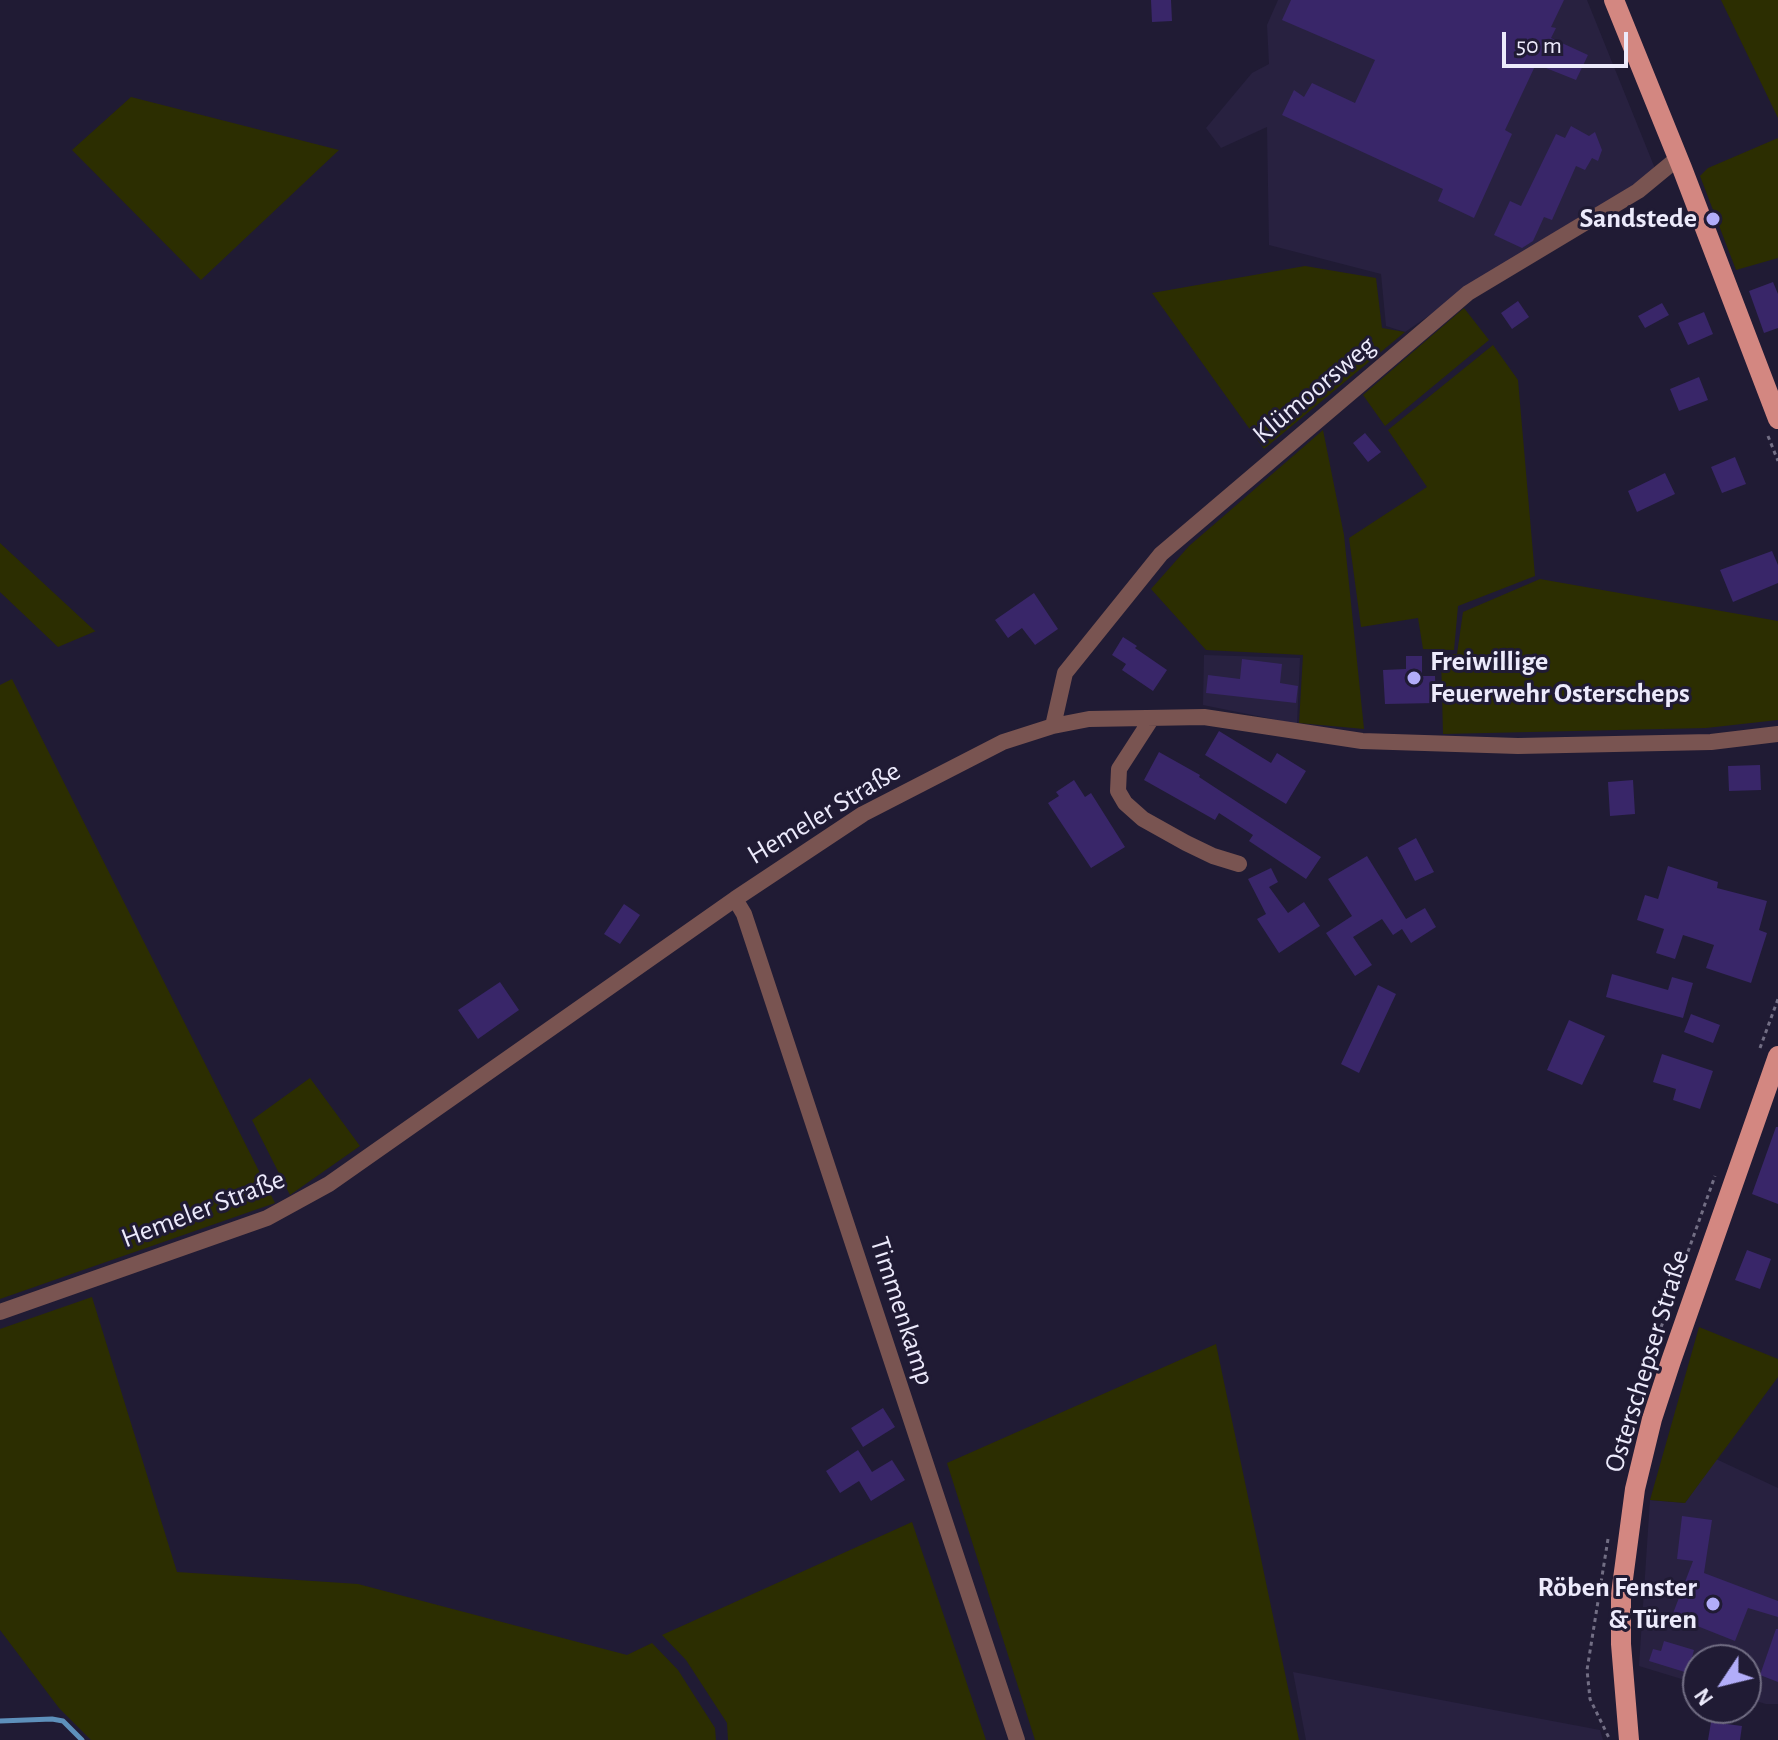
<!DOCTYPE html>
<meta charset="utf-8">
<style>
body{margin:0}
#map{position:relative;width:1778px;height:1740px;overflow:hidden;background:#201b34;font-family:"Alegreya Sans",sans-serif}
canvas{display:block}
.north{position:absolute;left:1682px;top:1644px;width:80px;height:80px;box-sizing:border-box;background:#201b34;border:2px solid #726e84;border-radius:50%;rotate:235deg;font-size:22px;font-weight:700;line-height:32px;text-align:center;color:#eceafb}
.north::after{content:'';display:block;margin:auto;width:28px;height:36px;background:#b2adf9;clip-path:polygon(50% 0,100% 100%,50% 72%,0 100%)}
.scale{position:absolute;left:1502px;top:32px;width:126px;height:36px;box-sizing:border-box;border:4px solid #eceafb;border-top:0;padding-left:10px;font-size:24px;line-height:28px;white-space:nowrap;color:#eceafb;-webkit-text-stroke:6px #201b34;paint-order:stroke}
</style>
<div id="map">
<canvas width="1778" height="1740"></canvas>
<div class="north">N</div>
<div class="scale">50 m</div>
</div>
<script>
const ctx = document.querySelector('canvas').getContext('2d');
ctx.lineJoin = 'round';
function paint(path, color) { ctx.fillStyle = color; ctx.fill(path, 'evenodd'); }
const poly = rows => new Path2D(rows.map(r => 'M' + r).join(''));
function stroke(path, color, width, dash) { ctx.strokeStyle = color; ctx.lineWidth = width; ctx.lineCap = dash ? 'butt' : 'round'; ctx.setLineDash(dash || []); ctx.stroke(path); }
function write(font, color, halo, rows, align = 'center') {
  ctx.font = font + ' "Alegreya Sans",sans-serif'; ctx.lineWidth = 6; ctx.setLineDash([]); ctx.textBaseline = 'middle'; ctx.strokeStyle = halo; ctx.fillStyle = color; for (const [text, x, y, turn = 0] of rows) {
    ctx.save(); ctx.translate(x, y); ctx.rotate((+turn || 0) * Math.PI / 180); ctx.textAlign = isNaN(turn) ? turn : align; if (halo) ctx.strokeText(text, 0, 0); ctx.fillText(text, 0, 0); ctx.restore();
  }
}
const built = poly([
 [1278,0,1587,0,1656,171,1519,254,1405,332,1386,326,1381,274,1269,245,1267,127,1221,148,1206,128,1252,73,1269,64,1267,25],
 [1204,655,1300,658,1297,724,1203,705],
 [1716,1459,1778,1488,1778,1704,1766,1704,1746,1698,1746,1660,1698,1660,1698,1684,1639,1666,1650,1500,1685,1503],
 [1293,1672,1600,1730,1603,1740,1306,1740]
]);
const green = poly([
 [1721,0,1778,0,1778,118],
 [131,97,339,150,201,280,72,150],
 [1778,138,1778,258,1736,270,1700,176,1708,168],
 [1305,266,1376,278,1382,328,1405,332,1264,449,1152,293],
 [1464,308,1489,340,1385,426,1363,395],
 [1493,345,1518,380,1535,576,1458,606,1454,650,1423,649,1418,618,1361,627,1349,538,1427,487,1388,430],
 [1323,430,1344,535,1364,729,1299,723,1303,655,1206,650,1151,589,1189,546],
 [0,543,95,631,96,631,58,647,0,592],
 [1540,579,1778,621,1778,720,1706,728,1443,734,1441,655,1457,654,1463,612],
 [12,679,275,1203,0,1299,0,685],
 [310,1078,360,1146,290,1195,252,1120],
 [92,1297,177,1572,358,1584,627,1655,652,1643,678,1670,715,1728,716,1740,91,1740,59,1708,0,1630,0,1329],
 [1699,1327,1778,1359,1778,1377,1685,1503,1650,1500],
 [1216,1344,1299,1740,1035,1740,947,1463],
 [912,1522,986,1740,728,1740,727,1723,686,1660,662,1635]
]);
const stream = poly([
 [0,1721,52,1719,63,1721,82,1740]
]);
const building = poly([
 [1151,0,1171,0,1172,21,1152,22],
 [1291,0,1564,0,1551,27,1556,28,1551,38,1588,55,1576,80,1536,64,1505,130,1512,134,1474,218,1438,201,1443,189,1282,115,1294,90,1304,97,1312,83,1355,103,1375,60,1282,20],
 [1571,126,1589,136,1595,132,1602,150,1598,161,1592,158,1585,170,1576,166,1552,220,1544,217,1533,241,1522,248,1494,235,1510,201,1521,206,1556,134,1565,138],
 [1773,282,1778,294,1778,328,1764,333,1749,291],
 [1518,301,1529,317,1512,329,1501,313],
 [1662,303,1669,315,1645,328,1638,316],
 [1704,312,1713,334,1688,345,1678,323],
 [1699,377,1708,400,1679,411,1670,389],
 [1365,433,1381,452,1368,462,1353,443],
 [1735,457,1746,484,1722,493,1711,467],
 [1665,473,1675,494,1637,512,1628,491],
 [1772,551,1778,565,1778,583,1733,602,1720,570],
 [1034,593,1058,629,1035,645,1022,628,1008,638,995,620],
 [1123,637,1137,646,1135,648,1167,670,1153,691,1122,670,1126,664,1112,655],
 [1406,656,1422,656,1422,676,1435,676,1436,703,1385,704,1383,670,1406,669],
 [1242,659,1282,664,1280,683,1298,686,1296,703,1206,693,1208,675,1240,679],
 [1219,731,1271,763,1277,753,1306,771,1286,804,1205,755],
 [1159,752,1200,775,1199,777,1321,857,1306,879,1249,841,1253,835,1219,813,1215,820,1144,780],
 [1760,765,1761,790,1729,791,1728,766],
 [1074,780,1085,797,1091,793,1125,847,1091,868,1048,803,1059,796,1056,792],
 [1633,780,1635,814,1610,816,1608,782],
 [1416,838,1434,872,1415,881,1398,848],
 [1367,856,1406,919,1425,908,1436,927,1411,943,1402,929,1393,935,1382,919,1353,937,1372,965,1355,976,1326,933,1352,916,1328,879],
 [1668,866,1718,882,1717,888,1767,901,1759,930,1767,933,1751,983,1706,968,1714,945,1683,935,1675,959,1656,953,1664,929,1637,920,1645,895,1658,899],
 [1271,868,1278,882,1269,887,1288,913,1304,902,1320,926,1279,953,1257,919,1266,914,1248,879],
 [624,904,640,915,620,944,604,934],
 [1612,974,1668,990,1672,977,1693,983,1683,1018,1606,997],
 [500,982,519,1010,478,1039,458,1010],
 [1378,985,1396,994,1359,1073,1341,1064],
 [1691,1014,1720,1025,1713,1043,1684,1032],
 [1569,1020,1605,1036,1582,1085,1547,1070],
 [1662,1054,1713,1071,1700,1109,1673,1100,1676,1089,1653,1082],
 [1776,1127,1778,1127,1778,1204,1752,1194],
 [1747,1250,1771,1259,1760,1289,1735,1280],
 [883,1408,895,1427,863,1447,851,1428],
 [858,1450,872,1472,892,1460,905,1480,871,1501,859,1481,840,1493,826,1471],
 [1682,1516,1712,1520,1704,1573,1778,1601,1778,1617,1748,1608,1735,1641,1672,1616,1693,1561,1677,1559],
 [1776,1629,1778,1629,1778,1682,1760,1675],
 [1664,1641,1694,1650,1688,1673,1649,1661,1653,1649,1661,1651],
 [1711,1722,1742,1726,1740,1740,1708,1740]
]);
const path = poly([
 [1768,436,1778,461],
 [1760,1048,1778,999],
 [1630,1426,1630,1418,1644,1375,1715,1176],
 [1608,1539,1587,1670,1590,1699,1610,1740]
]);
const minor = poly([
 [1152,718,1119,769,1118,791,1125,803,1143,819,1186,843,1213,856,1239,864],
 [1053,726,1065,673,1161,554,1468,293,1638,191,1678,158],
 [735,899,744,914,1017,1740],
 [0,1312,267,1218,329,1184,735,899,863,814,1003,742,1053,726,1089,719,1204,717,1362,741,1518,746,1711,742,1778,734]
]);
const major = poly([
 [1614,0,1682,168,1778,419],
 [1629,1740,1621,1644,1621,1594,1635,1489,1652,1419,1671,1361,1778,1056]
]);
const markers = [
 [1713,219,8,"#b2adf9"],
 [1414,678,8,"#b2adf9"],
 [1713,1604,8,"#b2adf9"]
];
const poiNames = [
 ["Sandstede",1697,219],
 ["Freiwillige",1430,662,"left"],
 ["Feuerwehr Osterscheps",1430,694,"left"],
 ["Röben Fenster",1697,1588],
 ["& Türen",1697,1620]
];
const streetNames = [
 ["Klümoorsweg",1314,390,-40],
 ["Hemeler Straße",824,813,-31],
 ["Hemeler Straße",203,1209,-21],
 ["Timmenkamp",902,1311,72],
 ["Osterschepser Straße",1647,1361,-73]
];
paint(built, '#282140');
paint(green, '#2c2e01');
stroke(stream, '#5e90bb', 5);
paint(building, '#392669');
stroke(path, '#726e84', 3, [4, 4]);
stroke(minor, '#795451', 16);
stroke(major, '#d38781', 20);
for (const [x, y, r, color] of markers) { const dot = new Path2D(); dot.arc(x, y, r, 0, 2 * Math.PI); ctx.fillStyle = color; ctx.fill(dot); stroke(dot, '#201b34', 3); }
write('bold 28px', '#eceafb', '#201b34', poiNames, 'right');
write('28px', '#eceafb', '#201b34', streetNames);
</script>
